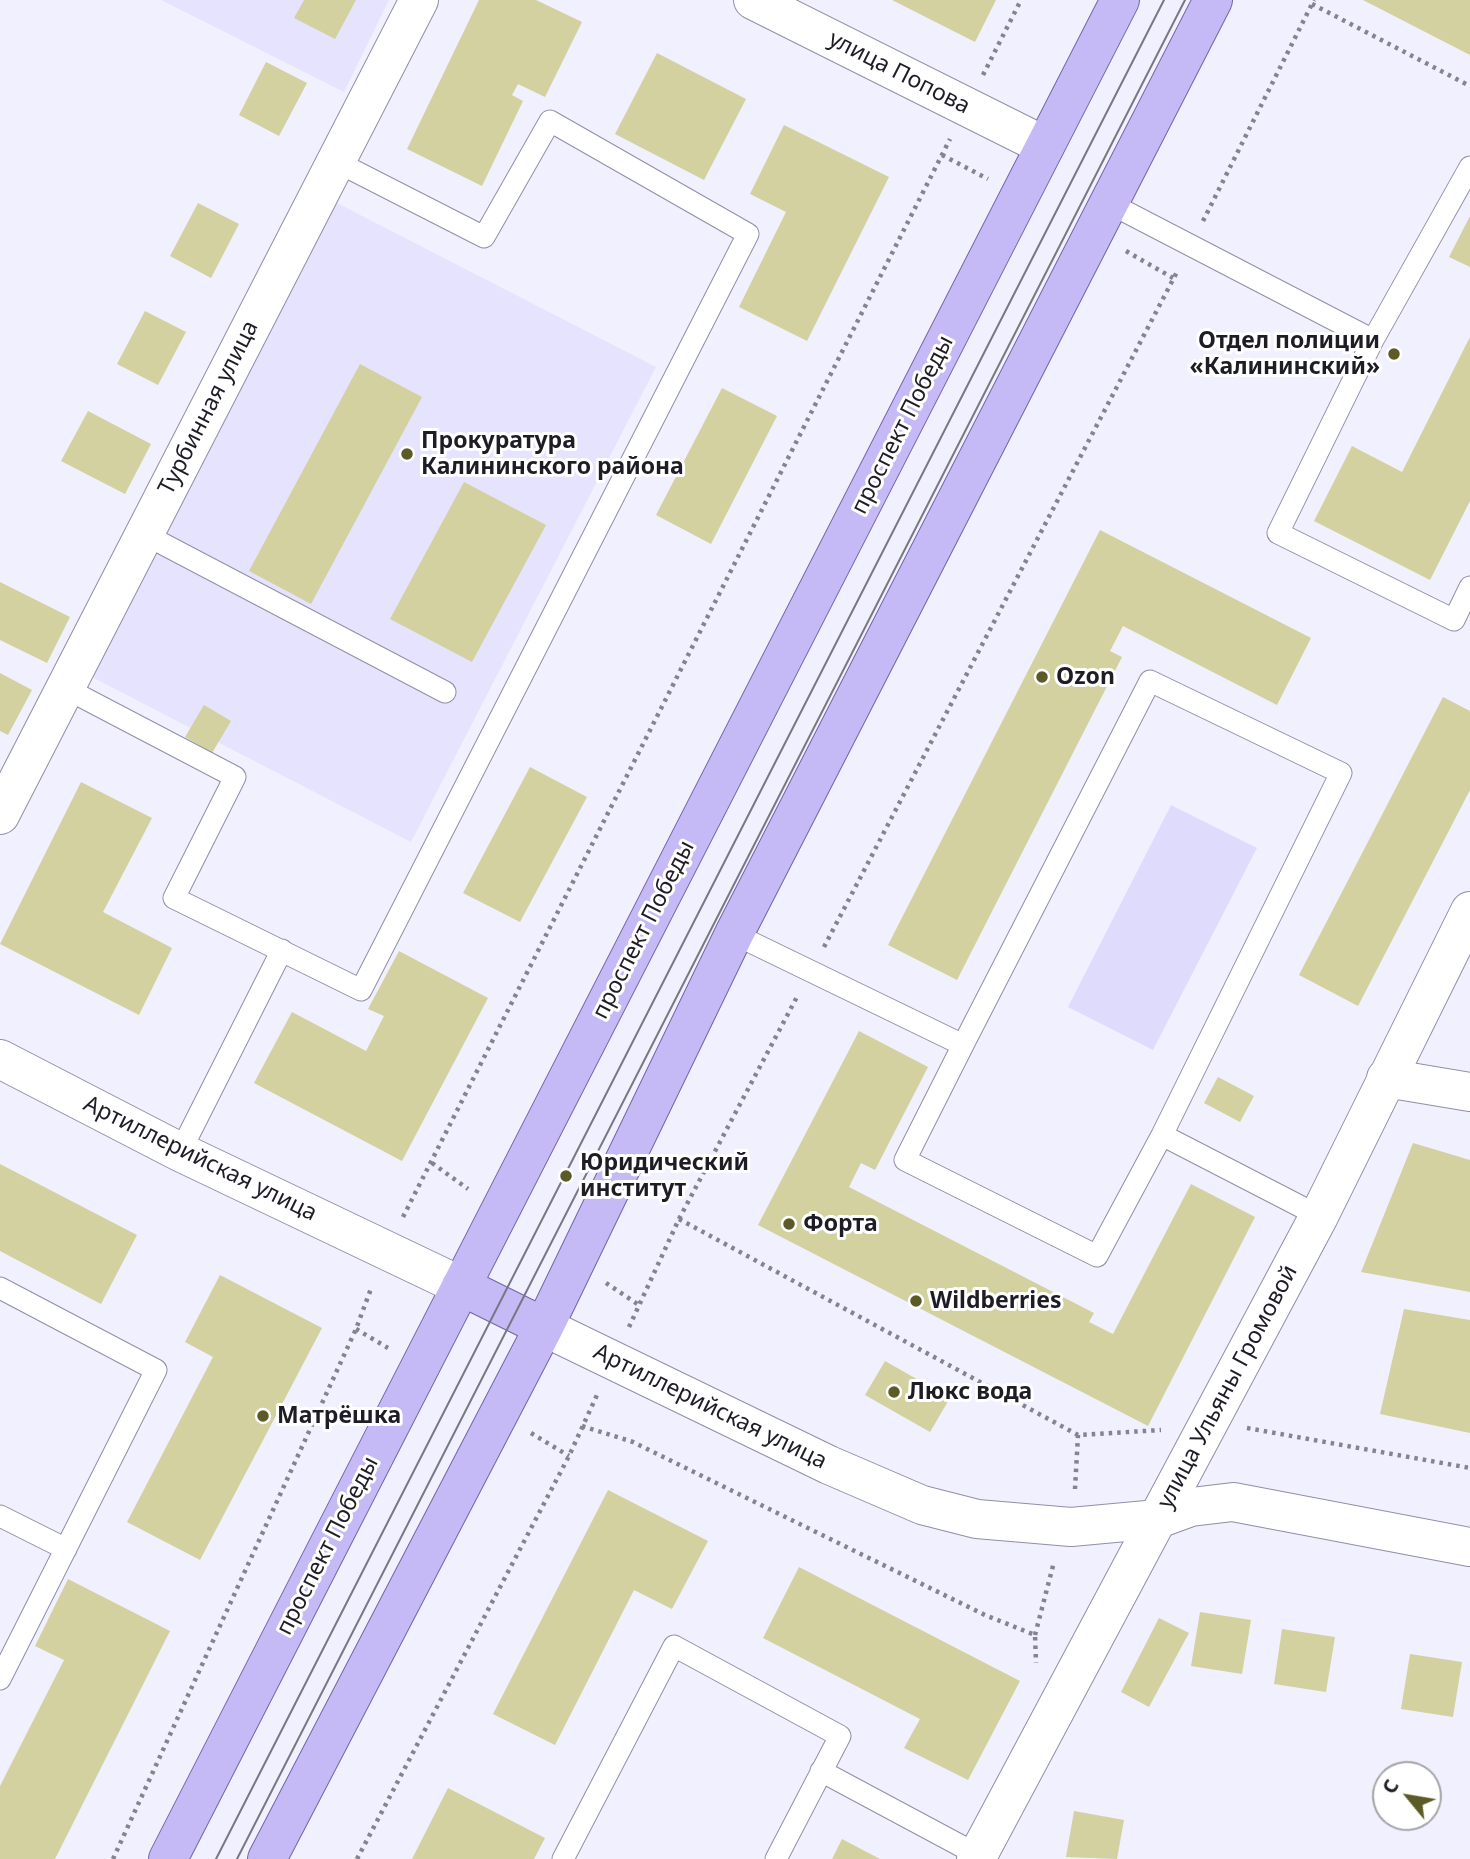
<!DOCTYPE html>
<meta charset="utf-8">
<style>
body{margin:0}
#map{position:relative;width:1470px;height:1859px;overflow:hidden;background:#f1f0ff;font-family:"Noto Sans",sans-serif}
canvas{display:block}
.north{position:absolute;left:1372px;top:1761px;width:70px;height:70px;box-sizing:border-box;background:#fff;border:2px solid #a5a5a8;border-radius:50%;rotate:300deg;font-size:19px;font-weight:700;line-height:28px;text-align:center;color:#1e1d26}
.north::after{content:'';display:block;margin:auto;width:24px;height:32px;background:#5c5a27;clip-path:polygon(50% 0,100% 100%,50% 72%,0 100%)}
</style>
<div id="map">
<canvas width="1470" height="1859"></canvas>
<div class="north">С</div>
</div>
<script>
const ctx = document.querySelector('canvas').getContext('2d');
ctx.lineJoin = 'round';
function paint(path, color) { ctx.fillStyle = color; ctx.fill(path, 'evenodd'); }
const poly = rows => new Path2D(rows.map(r => 'M' + r).join(''));
function stroke(path, color, width, dash) { ctx.strokeStyle = color; ctx.lineWidth = width; ctx.lineCap = dash ? 'butt' : 'round'; ctx.setLineDash(dash || []); ctx.stroke(path); }
function write(font, color, halo, rows, align = 'center') {
  ctx.font = font + ' "Noto Sans",sans-serif'; ctx.lineWidth = 6; ctx.setLineDash([]); ctx.textBaseline = 'middle'; ctx.strokeStyle = halo; ctx.fillStyle = color; for (const [text, x, y, turn = 0] of rows) {
    ctx.save(); ctx.translate(x, y); ctx.rotate((+turn || 0) * Math.PI / 180); ctx.textAlign = isNaN(turn) ? turn : align; if (halo) ctx.strokeText(text, 0, 0); ctx.fillText(text, 0, 0); ctx.restore();
  }
}
const built = poly([
 [161,0,389,0,344,92],
 [335,202,656,367,411,842,90,676]
]);
const green = poly([
 [1171,805,1257,848,1153,1050,1068,1007]
]);
const building = poly([
 [304,0,356,0,335,39,294,18],
 [479,0,536,0,582,22,545,97,518,84,512,95,523,101,482,186,407,149],
 [892,0,996,0,975,42],
 [1363,0,1470,0,1470,55],
 [657,53,746,99,704,180,615,134],
 [266,62,307,83,279,136,239,115],
 [784,125,889,177,807,341,739,307,786,212,750,194],
 [198,203,239,224,211,278,170,256],
 [1470,216,1470,267,1449,257],
 [145,311,186,332,158,385,117,364],
 [1470,337,1470,501,1430,580,1314,521,1352,446,1402,472],
 [360,364,422,397,311,604,249,571],
 [722,388,777,416,711,544,656,515],
 [88,411,151,444,125,494,61,461],
 [464,482,546,525,472,662,390,619],
 [1100,530,1311,638,1277,705,1123,626,1110,651,1122,657,957,980,888,945],
 [0,582,70,617,47,663,0,640],
 [0,673,32,690,8,735,0,731],
 [1443,697,1470,711,1470,790,1358,1006,1299,975],
 [204,705,231,721,212,753,185,737],
 [530,767,587,797,520,922,463,893],
 [81,782,152,818,103,912,172,948,139,1015,0,944],
 [399,951,488,998,402,1161,254,1083,292,1012,366,1051,384,1016,368,1009],
 [859,1031,928,1067,875,1170,861,1163,849,1187,1094,1313,1089,1322,1113,1334,1191,1184,1255,1217,1148,1426,758,1225],
 [1218,1077,1254,1096,1240,1122,1204,1103],
 [1413,1143,1470,1160,1470,1292,1361,1272],
 [0,1164,137,1235,101,1304,0,1251],
 [220,1275,322,1328,200,1560,127,1522,213,1357,185,1342],
 [1404,1309,1470,1320,1470,1433,1380,1414],
 [885,1361,950,1398,930,1432,865,1395],
 [608,1490,708,1541,672,1609,634,1590,555,1745,493,1714],
 [799,1567,1020,1681,968,1780,904,1748,920,1719,763,1638],
 [68,1579,170,1631,55,1859,0,1859,0,1786,64,1660,35,1646],
 [1200,1612,1251,1620,1242,1674,1191,1666],
 [1159,1618,1189,1633,1149,1707,1121,1692],
 [1282,1629,1335,1637,1326,1692,1274,1684],
 [1410,1654,1462,1662,1453,1717,1401,1709],
 [448,1788,545,1838,534,1859,412,1859],
 [1074,1811,1124,1820,1117,1859,1066,1857],
 [842,1839,880,1859,832,1859]
]);
const path = poly([
 [1312,4,1470,86],
 [983,75,1021,0],
 [942,155,988,179],
 [1203,221,1314,0],
 [1126,251,1173,278],
 [824,947,1178,270],
 [432,1163,468,1189],
 [403,1217,950,139],
 [679,1219,798,995],
 [606,1283,639,1305],
 [629,1327,679,1219,1078,1435,1161,1430],
 [356,1329,388,1348],
 [582,1426,633,1442,985,1615,1035,1635,1036,1663],
 [1247,1428,1470,1468],
 [531,1433,569,1456],
 [1075,1489,1078,1435],
 [1035,1635,1054,1562],
 [113,1859,356,1329,372,1286],
 [357,1859,569,1456,597,1395]
]);
const service = poly([
 [1470,167,1373,340,1278,533,1454,620,1470,587],
 [1109,203,1373,340],
 [144,534,445,692],
 [65,688,235,777,174,898,361,990,748,234,550,121,484,237,337,162],
 [734,934,963,1045,905,1160,1097,1256,1162,1135],
 [963,1045,1150,681,1341,773,1162,1135,1319,1216],
 [180,1152,282,950],
 [0,1288,156,1370,0,1679],
 [0,1516,66,1549],
 [821,1771,963,1847,977,1857],
 [563,1859,674,1646,840,1736,776,1859]
]);
const minor = poly([
 [753,0,1045,146],
 [0,815,419,0],
 [1386,1078,1470,1092],
 [976,1859,1319,1216,1470,911]
]);
const tertiary = poly([
 [0,1059,180,1152,461,1286],
 [544,1327,829,1465,922,1505,977,1519,1071,1527,1158,1519,1191,1507,1233,1502,1470,1547]
]);
const primary = poly([
 [461,1286,544,1327],
 [168,1859,1120,0],
 [267,1859,544,1327,734,934,1213,0]
]);
const tram = poly([
 [216,1859,1164,0],
 [237,1859,1185,0]
]);
const markers = [
 [1394,354,7,"#5c5a27"],
 [407,454,7,"#5c5a27"],
 [1042,677,7,"#5c5a27"],
 [566,1176,7,"#5c5a27"],
 [789,1224,7,"#5c5a27"],
 [916,1301,7,"#5c5a27"],
 [894,1392,7,"#5c5a27"],
 [263,1416,7,"#5c5a27"]
];
const streetNames = [
 ["улица Попова",899,73,27],
 ["Турбинная улица",209,408,-63],
 ["проспект Победы",903,425,-63],
 ["проспект Победы",644,930,-63],
 ["Артиллерийская улица",200,1159,26],
 ["улица Ульяны Громовой",1228,1387,-62],
 ["Артиллерийская улица",710,1407,26],
 ["проспект Победы",328,1546,-63]
];
const poiNames = [
 ["Отдел полиции",1380,341,"right"],
 ["«Калининский»",1380,367,"right"],
 ["Прокуратура",421,441],
 ["Калининского района",421,467],
 ["Ozon",1056,677],
 ["Юридический",580,1163],
 ["институт",580,1189],
 ["Форта",803,1224],
 ["Wildberries",930,1301],
 ["Люкс вода",908,1392],
 ["Матрёшка",277,1416]
];
paint(built, '#e6e3fe');
paint(green, '#dfdbfd');
paint(building, '#d2d19f');
stroke(service, '#918ea6', 23);
stroke(minor, '#918ea6', 40);
stroke(tertiary, '#918ea6', 40);
stroke(primary, '#7165a9', 40);
stroke(path, '#84838f', 4.5, [3.5, 5]);
stroke(service, '#fff', 21);
stroke(minor, '#fff', 38);
stroke(tertiary, '#fff', 38);
stroke(primary, '#c5baf5', 38);
stroke(tram, '#787783', 2);
for (const [x, y, r, color] of markers) { const dot = new Path2D(); dot.arc(x, y, r, 0, 2 * Math.PI); ctx.fillStyle = color; ctx.fill(dot); stroke(dot, '#fff', 2.5); }
write('23px', '#1e1d26', '#fff', streetNames);
write('bold 23px', '#1e1d26', '#fff', poiNames, 'left');
</script>
